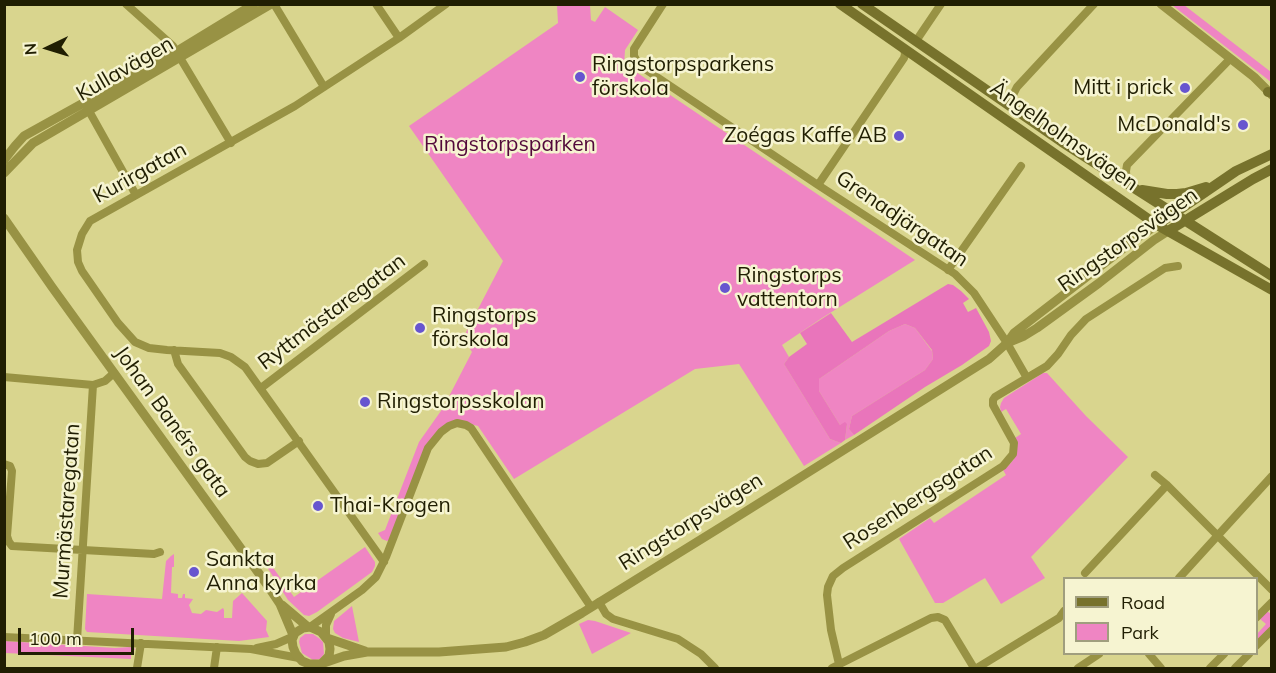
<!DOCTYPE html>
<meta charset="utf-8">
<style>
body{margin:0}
#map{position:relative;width:1276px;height:673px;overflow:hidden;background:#d9d58e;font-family:Mulish,sans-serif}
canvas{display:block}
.frame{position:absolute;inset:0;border:6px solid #201e02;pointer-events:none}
.legend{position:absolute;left:1063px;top:577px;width:195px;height:78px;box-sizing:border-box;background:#f6f4d1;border:2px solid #a09e7e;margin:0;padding:8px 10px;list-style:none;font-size:18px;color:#201e02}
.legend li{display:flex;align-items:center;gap:12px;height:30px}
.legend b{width:30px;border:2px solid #a09e7e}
.north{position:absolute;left:18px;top:18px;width:60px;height:60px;-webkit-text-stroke:4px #f6f4d1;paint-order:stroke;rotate:266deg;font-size:16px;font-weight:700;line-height:24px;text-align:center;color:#201e02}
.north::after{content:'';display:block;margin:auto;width:21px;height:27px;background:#201e02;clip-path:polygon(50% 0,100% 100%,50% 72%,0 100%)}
.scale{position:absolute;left:18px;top:628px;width:116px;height:27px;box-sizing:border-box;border:3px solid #201e02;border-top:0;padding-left:8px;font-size:18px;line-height:21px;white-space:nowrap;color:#201e02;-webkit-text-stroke:4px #f6f4d1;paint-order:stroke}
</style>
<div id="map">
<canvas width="1276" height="673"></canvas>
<div class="frame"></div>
<ul class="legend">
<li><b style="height:8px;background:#77722c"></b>Road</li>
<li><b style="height:16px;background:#ef85c3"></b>Park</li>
</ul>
<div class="north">N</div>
<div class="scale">100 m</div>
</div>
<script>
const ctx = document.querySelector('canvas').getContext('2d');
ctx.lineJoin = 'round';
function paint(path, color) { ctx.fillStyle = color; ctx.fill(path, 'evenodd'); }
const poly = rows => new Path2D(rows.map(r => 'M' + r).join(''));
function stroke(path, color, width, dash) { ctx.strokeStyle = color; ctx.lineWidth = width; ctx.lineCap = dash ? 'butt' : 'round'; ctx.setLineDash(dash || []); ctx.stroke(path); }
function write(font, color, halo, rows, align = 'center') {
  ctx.font = font + ' Mulish,sans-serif'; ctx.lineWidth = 5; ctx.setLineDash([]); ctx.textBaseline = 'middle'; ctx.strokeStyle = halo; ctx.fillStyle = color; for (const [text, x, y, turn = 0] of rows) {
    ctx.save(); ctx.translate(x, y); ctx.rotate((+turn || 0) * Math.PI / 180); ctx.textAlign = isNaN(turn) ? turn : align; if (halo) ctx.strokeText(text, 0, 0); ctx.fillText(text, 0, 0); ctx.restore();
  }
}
const green = poly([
 [557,5,590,5,591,20,595,22,605,7,638,30,625,50,624,66,630,68,915,260,822,318,782,345,789,357,784,364,830,439,841,443,804,466,739,364,695,369,514,479,478,426,463,422,434,436,392,539,387,541,382,539,378,533,385,530,419,442,443,408,472,352,463,338,503,261,409,126,558,23],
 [1172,5,1184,5,1271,72,1271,82],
 [905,324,915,328,932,351,933,359,925,370,852,416,849,429,854,435,845,440,847,424,840,425,819,391,819,379,889,331],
 [1043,373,1047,373,1086,416,1128,457,1031,557,1045,578,1001,604,985,578,943,603,935,603,899,539,930,518,934,523,1006,475,1003,470,1010,464,1014,459,1015,438,1021,434,1006,409,1001,412,1000,407,1001,403,1004,398],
 [365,547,375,562,375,566,372,572,317,612,309,616,304,615,288,600,262,559,264,555,294,597],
 [174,554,174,567,172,567,171,593,178,594,178,598,182,598,183,594,185,594,185,598,193,599,189,605,192,613,201,614,206,610,217,612,223,608,224,610,224,618,232,618,233,601,242,593,267,621,266,630,269,637,239,641,87,632,85,629,87,594,162,599,166,561,171,556],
 [352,606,359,642,343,638,335,633,333,629,334,621],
 [1267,611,1271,614,1271,626,1257,642,1256,635,1266,624,1260,619],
 [588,620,595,621,631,633,592,654,579,624],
 [305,634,313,634,320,639,323,642,324,654,320,659,313,660,302,653,299,642,300,638],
 [5,641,115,648,130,647,136,649,131,651,131,659,5,653]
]);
const forest = poly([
 [948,284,953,285,961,291,969,299,963,303,968,312,976,308,989,332,991,341,989,346,962,365,925,387,854,435,849,429,852,416,925,370,933,359,932,350,915,328,905,324,889,331,819,379,819,391,840,425,845,422,847,424,845,440,841,443,830,439,784,364,789,357,807,344,800,333,831,313,852,342]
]);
const minor = poly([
 [126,4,173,46,231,143],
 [274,4,324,87],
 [376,4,399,38],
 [663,4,634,49,634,56,639,65,818,185,955,274,974,293,1007,343,1027,378],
 [916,41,941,4],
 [1008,105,1017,87,1094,4],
 [89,111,136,195],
 [1127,184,1126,171,1127,165,1230,59],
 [818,185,904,58,905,54,904,49],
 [948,270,1021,166],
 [174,350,178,364,245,457,250,461,258,464,267,463,299,441],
 [4,377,93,385,105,381,114,373],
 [261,388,424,264],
 [4,464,10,466,12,471,7,536,9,542,12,546,154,554,160,552],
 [1155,475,1167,485],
 [384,562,245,367,231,357,220,353,167,350,149,348,135,342,118,323,82,271,78,262,77,250,82,234,90,221,295,106,399,38,446,4],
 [1085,573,1167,485,1272,590],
 [1179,578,1272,476],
 [599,602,606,614,613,619,678,639,701,654,715,668],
 [1256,618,1272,602],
 [310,627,362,590,376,577,386,557,428,448,441,432,449,426,457,423,466,425,471,428,591,607],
 [4,637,251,649,299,658],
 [326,637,326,625,331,614],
 [77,640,93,385],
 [1256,646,1272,630],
 [257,648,276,644,292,637],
 [1149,654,1161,668],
 [839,664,831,630,827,595,828,587,833,576,843,568,1003,466,1013,454,1014,443,993,405,993,400,995,397,1047,366,1058,354,1071,335,1086,319,1165,268,1178,266],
 [137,668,141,643],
 [214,668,217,647],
 [832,668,931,618,938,617,945,620,974,668],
 [977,668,1059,618,1064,611],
 [1078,668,1099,654],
 [1210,668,1224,654],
 [1235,668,1249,654]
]);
const tertiary = poly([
 [1161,4,1254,77,1272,95],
 [4,160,15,146,24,136,177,51,254,4],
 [4,173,33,143,271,4],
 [4,218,52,287,268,586,280,604,293,635],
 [1007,343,1024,336,1037,328,1099,283,1154,240,1168,231],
 [282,605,308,627],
 [310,627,321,632,329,642,330,649,329,656,321,664,309,664,302,661,296,654,293,647,292,640,295,633,303,628,310,627],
 [327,638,365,651],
 [321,664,344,656,367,652,439,652,506,647,525,642,544,635,582,613,721,527,989,359,1007,343,1014,333,1137,238,1157,225]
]);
const secondary = poly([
 [840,4,1157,225,1272,290],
 [862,4,1062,142,1272,276],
 [1268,92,1272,93],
 [1142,190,1167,194,1177,194,1186,193,1206,187],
 [1157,225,1236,171,1272,154],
 [1168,231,1253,179,1272,169]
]);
const markers = [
 [580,77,6,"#6755cf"],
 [1185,88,6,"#6755cf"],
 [1243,125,6,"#6755cf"],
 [899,136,6,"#6755cf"],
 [725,288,6,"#6755cf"],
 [420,328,6,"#6755cf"],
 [365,402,6,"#6755cf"],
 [318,506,6,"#6755cf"],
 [194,572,6,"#6755cf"]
];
const poiNames = [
 ["Ringstorpsparkens",592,65],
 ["förskola",592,89],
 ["Mitt i prick",1173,88,"right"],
 ["McDonald's",1231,125,"right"],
 ["Zoégas Kaffe AB",887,136,"right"],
 ["Ringstorps",737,276],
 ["vattentorn",737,300],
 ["Ringstorps",432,316],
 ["förskola",432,340],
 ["Ringstorpsskolan",377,402],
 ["Thai-Krogen",330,506],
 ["Sankta",206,560],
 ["Anna kyrka",206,584]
];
const streetNames = [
 ["Kullavägen",125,69,-30],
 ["Ängelholmsvägen",1064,136,35],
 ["Kurirgatan",140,173,-29],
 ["Grenadjärgatan",902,219,34],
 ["Ringstorpsvägen",1128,240,-35],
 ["Ryttmästaregatan",332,312,-37],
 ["Johan Banérs gata",172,422,54],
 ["Rosenbergsgatan",918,498,-33],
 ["Murmästaregatan",67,511,-86],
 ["Ringstorpsvägen",691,522,-32]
];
const parkNames = [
 ["Ringstorpsparken",510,145]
];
paint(green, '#ef85c3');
paint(forest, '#e975bb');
stroke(minor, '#989244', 8);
stroke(tertiary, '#989244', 9);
stroke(secondary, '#77722c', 10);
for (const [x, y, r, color] of markers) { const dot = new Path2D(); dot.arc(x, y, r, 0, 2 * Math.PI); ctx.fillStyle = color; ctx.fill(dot); stroke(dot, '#f6f4d1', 2); }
write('21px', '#201e02', '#f6f4d1', poiNames, 'left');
write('21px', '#201e02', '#f6f4d1', streetNames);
write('21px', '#52083a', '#f6f4d1', parkNames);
</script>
